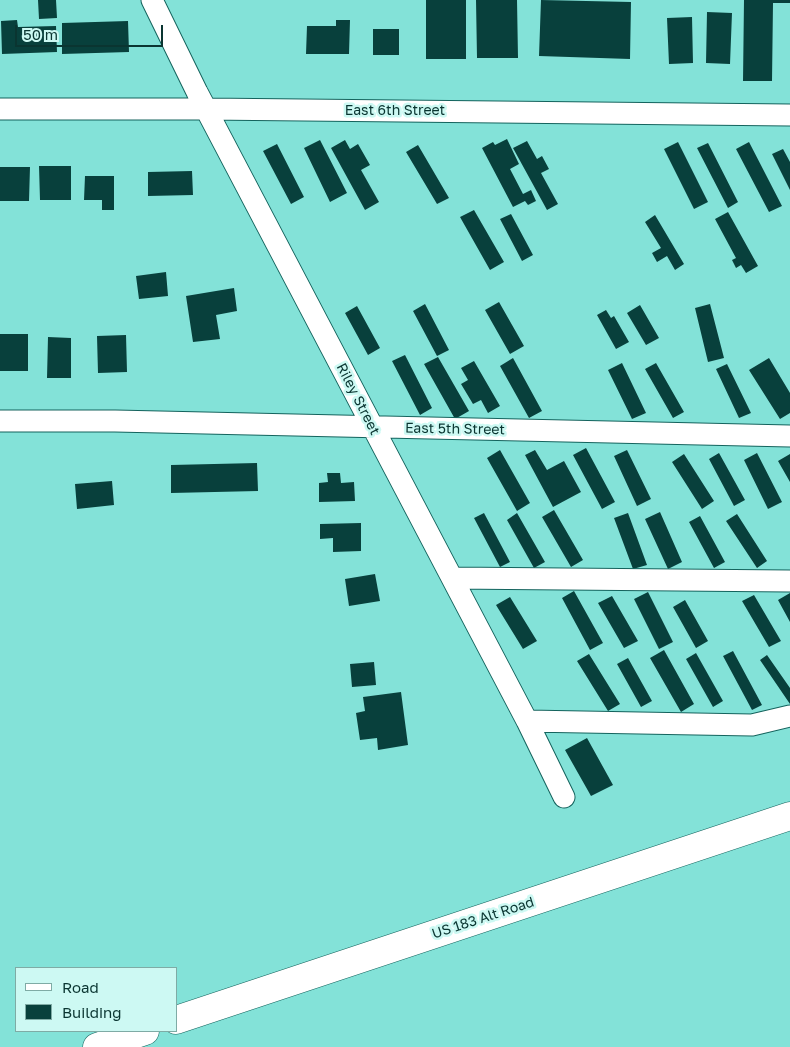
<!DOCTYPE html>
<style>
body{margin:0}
#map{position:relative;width:790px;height:1047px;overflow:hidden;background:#83e2d8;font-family:"Golos Text",sans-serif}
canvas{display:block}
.legend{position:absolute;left:15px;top:967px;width:162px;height:65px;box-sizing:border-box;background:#cdf9f3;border:1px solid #7faba5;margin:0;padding:6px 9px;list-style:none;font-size:15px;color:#0a3531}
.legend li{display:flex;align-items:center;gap:10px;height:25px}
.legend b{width:25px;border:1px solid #7faba5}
.scale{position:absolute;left:15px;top:25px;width:148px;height:22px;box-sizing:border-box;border:2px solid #0a3531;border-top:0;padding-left:6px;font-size:15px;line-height:18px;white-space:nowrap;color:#0a3531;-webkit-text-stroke:4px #cdf9f3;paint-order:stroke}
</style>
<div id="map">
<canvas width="790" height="1047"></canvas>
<ul class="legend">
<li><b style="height:6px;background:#fff"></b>Road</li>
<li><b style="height:14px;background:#08403c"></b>Building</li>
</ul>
<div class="scale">50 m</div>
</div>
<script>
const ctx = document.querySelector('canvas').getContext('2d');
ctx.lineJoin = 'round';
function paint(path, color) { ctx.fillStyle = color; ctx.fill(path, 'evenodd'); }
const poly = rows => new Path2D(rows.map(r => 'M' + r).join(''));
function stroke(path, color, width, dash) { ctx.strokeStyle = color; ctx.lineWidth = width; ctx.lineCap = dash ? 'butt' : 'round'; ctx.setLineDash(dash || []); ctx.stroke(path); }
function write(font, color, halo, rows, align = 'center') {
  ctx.font = font + ' "Golos Text",sans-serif'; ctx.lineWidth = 5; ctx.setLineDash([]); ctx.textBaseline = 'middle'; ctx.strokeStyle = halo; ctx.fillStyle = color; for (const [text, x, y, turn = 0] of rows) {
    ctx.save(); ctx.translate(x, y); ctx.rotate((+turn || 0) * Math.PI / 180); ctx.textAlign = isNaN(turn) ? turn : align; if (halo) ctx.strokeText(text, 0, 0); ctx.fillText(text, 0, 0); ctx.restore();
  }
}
const building = poly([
 [38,0,56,0,57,18,39,19],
 [426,0,466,0,466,59,426,59],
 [476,0,517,0,518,58,477,58],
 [541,0,631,2,630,59,539,56],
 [744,0,790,0,790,3,773,3,772,81,743,81],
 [707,12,732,13,730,64,706,63],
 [692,17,693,63,669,64,667,18],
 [17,20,18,27,56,26,57,52,2,54,1,21],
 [336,20,350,20,349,54,306,54,307,26,336,26],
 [128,21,129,52,62,54,62,23],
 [373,29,399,29,399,55,373,55],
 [507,139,519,164,510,169,523,194,531,190,536,201,528,205,525,201,513,207,482,148,493,142,495,145],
 [320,140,347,193,330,202,304,148],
 [345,140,350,149,358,144,370,165,361,170,379,202,365,210,331,148],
 [527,141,537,159,542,156,549,169,541,173,558,204,547,210,513,148],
 [678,142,708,202,694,209,664,149],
 [749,142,782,206,769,212,736,149],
 [708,143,738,202,728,208,697,148],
 [277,144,304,197,291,204,263,151],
 [418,145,449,198,437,204,406,152],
 [783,149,790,162,790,190,772,154],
 [39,166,71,166,71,200,40,200],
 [0,167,30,167,29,201,0,201],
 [192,171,193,195,148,196,148,172],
 [85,176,114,176,114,210,102,210,102,200,84,200],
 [474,210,504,262,490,270,460,217],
 [728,212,758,266,746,273,741,265,736,268,732,260,736,258,715,219],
 [511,214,533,255,522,261,500,219],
 [655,215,684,264,675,270,667,256,657,262,652,253,661,248,645,222],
 [166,272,168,296,139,299,136,276],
 [234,288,237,311,216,315,220,339,193,342,186,296],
 [499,302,524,346,510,354,485,310],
 [425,304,449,350,437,356,413,311],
 [710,304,724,358,708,362,695,308],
 [640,305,659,338,646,345,627,313],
 [357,306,380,348,368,355,345,313],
 [606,310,611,318,614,316,629,342,616,349,597,315],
 [0,334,28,334,28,371,0,371],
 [126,335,127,372,98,373,97,336],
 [48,337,71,338,71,378,47,378],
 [405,355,432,408,420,415,392,361],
 [438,357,469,411,455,419,424,364],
 [513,358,542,411,529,418,500,366],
 [769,358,790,393,790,413,780,419,749,370],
 [474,361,500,406,488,413,481,400,473,404,461,384,468,380,461,368],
 [622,363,646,413,632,419,608,370],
 [656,363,684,412,673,418,645,369],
 [727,364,751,413,739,418,716,369],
 [586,448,615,502,602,509,573,455],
 [500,450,530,503,517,511,487,458],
 [535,450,547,470,564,461,581,492,553,507,525,455],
 [627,450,651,499,637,506,614,456],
 [719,453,745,500,734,506,709,459],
 [757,453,782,502,768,509,744,460],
 [684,454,714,501,702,509,672,462],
 [790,454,790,482,778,461],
 [257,463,258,491,171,493,171,465],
 [327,473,340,473,341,483,354,482,355,501,319,502,319,483,328,482],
 [112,481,114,505,77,509,75,484],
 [554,510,583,560,571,567,542,517],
 [660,512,682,562,668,569,645,519],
 [484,513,510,562,500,567,474,518],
 [517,513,545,562,534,568,507,520],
 [628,513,647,565,633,569,614,518],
 [737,514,767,561,757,568,726,521],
 [700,516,725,562,714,568,689,522],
 [361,523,361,551,333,552,333,538,320,539,320,524],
 [375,574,380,601,349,606,345,579],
 [574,591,603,643,590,650,562,598],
 [648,592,673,642,659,649,634,599],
 [790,593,790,622,778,600],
 [754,595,781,641,769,647,742,601],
 [612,596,638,641,624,648,598,603],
 [510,597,537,641,523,649,496,605],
 [685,600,708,641,696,648,673,607],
 [664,650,694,704,681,712,650,658],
 [733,651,762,705,752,710,723,656],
 [696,653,723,701,713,707,686,659],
 [589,654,620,704,608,711,577,661],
 [767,655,790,688,790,704,760,660],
 [628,658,652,701,641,707,617,664],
 [374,662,376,685,352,687,350,664],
 [401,692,408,745,378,750,377,738,360,740,356,713,365,711,363,697],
 [587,738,613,785,591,796,565,750]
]);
const street = poly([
 [152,0,197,92,527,721,564,797],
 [0,109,206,109,790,115],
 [0,421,115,421,790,436],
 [452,578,790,581],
 [527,721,752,725,790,716]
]);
const highway = poly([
 [176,1020,790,816],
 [97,1047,145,1031]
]);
const streetNames = [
 ["East 6th Street",395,111],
 ["Riley Street",358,399,63],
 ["East 5th Street",455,429,1],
 ["US 183 Alt Road",483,918,-18]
];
paint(building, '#08403c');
stroke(street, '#14635d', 23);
stroke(highway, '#14635d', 29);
stroke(street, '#fff', 21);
stroke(highway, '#fff', 28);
write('14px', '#0a3531', '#cdf9f3', streetNames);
</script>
